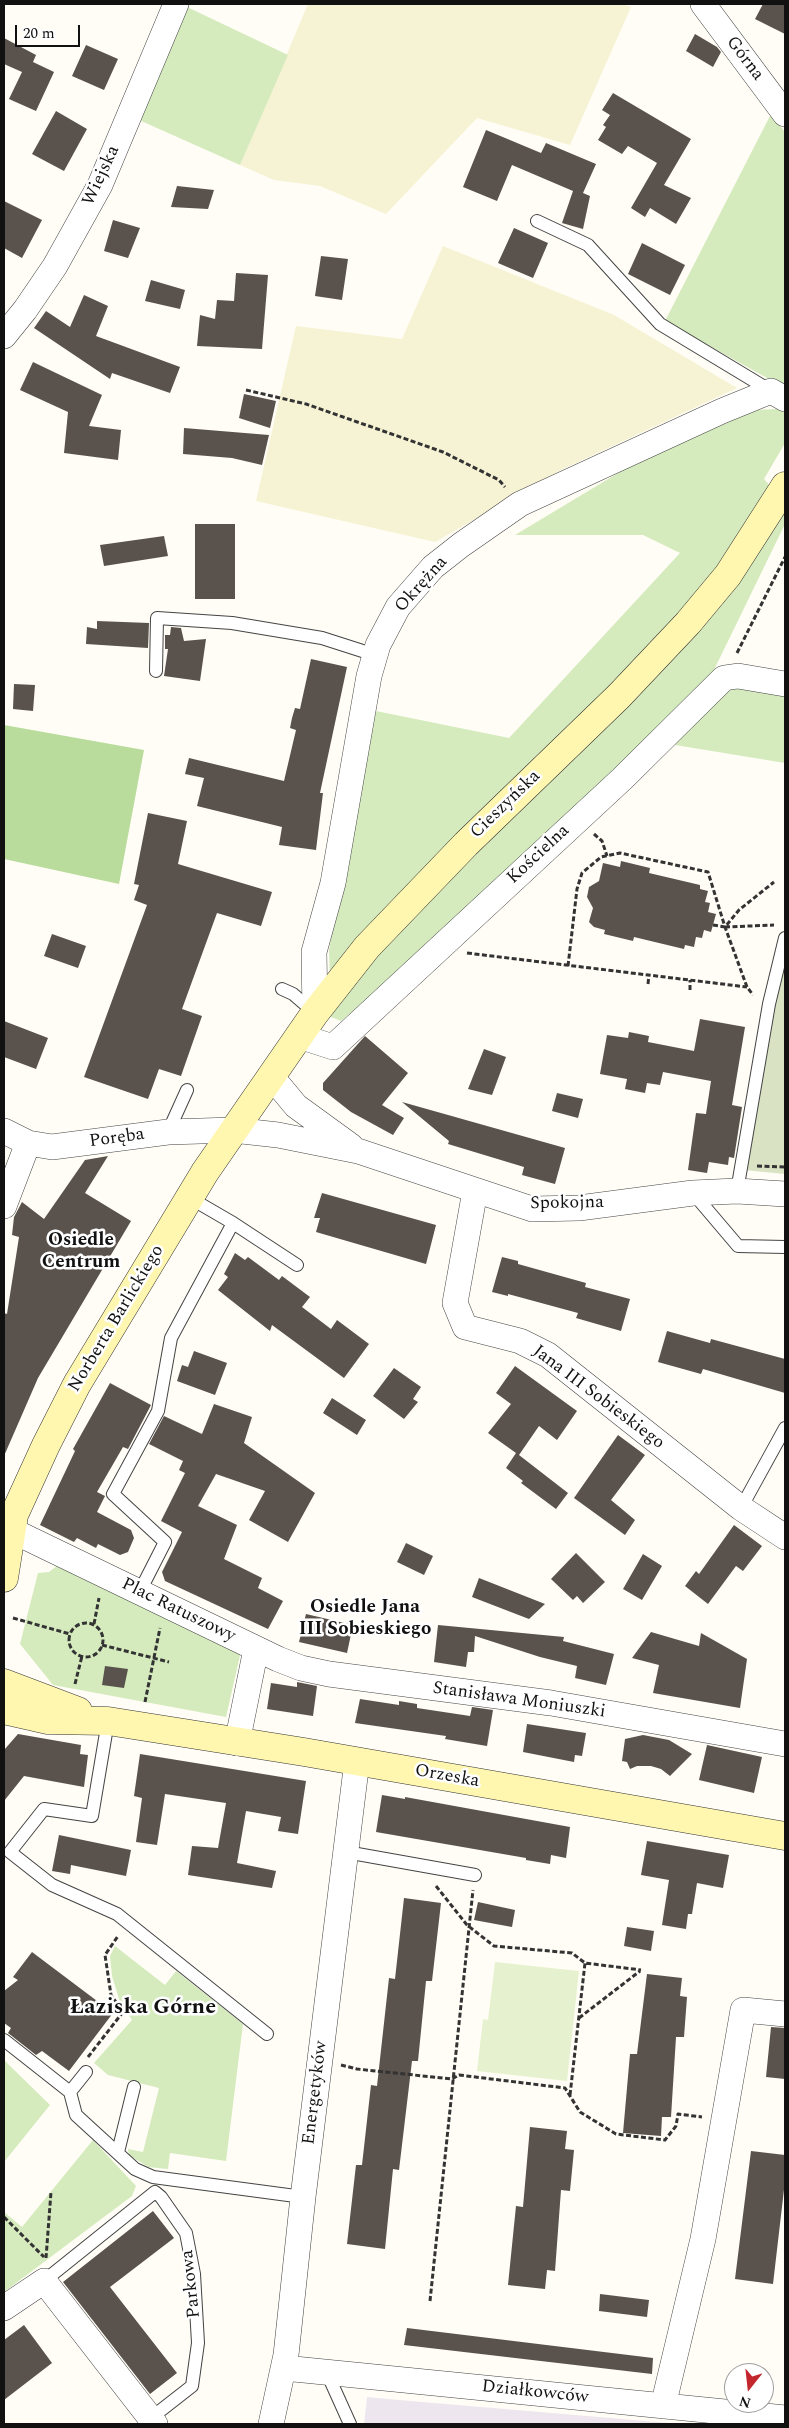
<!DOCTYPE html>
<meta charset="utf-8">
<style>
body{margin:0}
#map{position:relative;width:789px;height:2428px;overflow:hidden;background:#fffdf5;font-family:Spectral,serif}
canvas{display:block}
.frame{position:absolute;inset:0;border:5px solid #111;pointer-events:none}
.north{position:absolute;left:724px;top:2363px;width:50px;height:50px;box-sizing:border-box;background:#fff;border:1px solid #a0a0a0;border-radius:50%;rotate:196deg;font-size:14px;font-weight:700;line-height:20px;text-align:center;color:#111}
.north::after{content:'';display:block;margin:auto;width:18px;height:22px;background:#c4262e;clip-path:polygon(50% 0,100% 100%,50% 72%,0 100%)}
.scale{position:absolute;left:15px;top:25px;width:65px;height:22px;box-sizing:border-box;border:2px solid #111;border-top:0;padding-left:6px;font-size:15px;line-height:18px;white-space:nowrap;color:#111;-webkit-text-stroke:4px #fff;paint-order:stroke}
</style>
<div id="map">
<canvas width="789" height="2428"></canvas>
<div class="frame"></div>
<div class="north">N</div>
<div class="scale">20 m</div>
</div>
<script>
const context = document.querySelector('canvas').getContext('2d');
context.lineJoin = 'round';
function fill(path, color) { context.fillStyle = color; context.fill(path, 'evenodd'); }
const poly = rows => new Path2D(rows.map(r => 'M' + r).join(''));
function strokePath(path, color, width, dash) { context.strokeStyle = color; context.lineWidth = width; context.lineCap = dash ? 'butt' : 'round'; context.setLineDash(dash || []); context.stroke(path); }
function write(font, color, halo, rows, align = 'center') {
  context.font = font + ' Spectral,serif'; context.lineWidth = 5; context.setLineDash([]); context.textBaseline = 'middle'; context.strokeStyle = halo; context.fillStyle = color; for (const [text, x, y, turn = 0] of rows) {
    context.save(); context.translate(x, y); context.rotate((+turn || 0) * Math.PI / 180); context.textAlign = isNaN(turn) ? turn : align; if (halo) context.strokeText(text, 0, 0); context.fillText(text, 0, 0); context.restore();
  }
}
fill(poly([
 [367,2397,399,2400,681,2424,364,2424]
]), '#eee6ef');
fill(poly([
 [308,4,621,4,631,7,570,145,477,118,386,214,320,186,274,180,240,165],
 [443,246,614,315,737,388,561,470,435,542,256,501,296,326,402,339]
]), '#f6f3d4');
fill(poly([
 [185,6,288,55,240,165,139,120],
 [771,114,785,132,785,388,665,321],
 [778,409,785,413,785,443,764,479,785,504,785,524,712,674,785,687,785,763,669,744,341,1021,331,1017,329,950,376,711,509,738,680,553,643,535,515,535,673,440,754,410],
 [58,1565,241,1651,226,1717,53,1685,20,1644,38,1573,49,1572],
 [115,1946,165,1985,176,1971,243,2024,226,2161,170,2153,168,2169,148,2167,129,2155,128,2149,143,2152,159,2088,108,2075,94,2063,132,2020,119,1999,112,1976,110,1956],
 [4,2060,50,2105,4,2162],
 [93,2140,136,2186,132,2196,4,2292,4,2212,22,2227]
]), '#d5ebbd');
fill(poly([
 [4,725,144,750,119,884,4,859]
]), '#b9dc9c');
fill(poly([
 [785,958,785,1174,744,1170,773,1010]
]), '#d9e3c4');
fill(poly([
 [495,1962,579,1971,567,2081,477,2071,483,2019,488,2020]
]), '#e6f2cf');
fill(poly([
 [763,4,785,4,785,34,755,19],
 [695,34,717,47,721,52,713,67,686,51],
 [4,38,36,55,33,62,54,72,36,111,9,99,22,72,4,64],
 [86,45,118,59,104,90,72,76],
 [613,93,691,139,664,185,691,198,676,224,650,208,645,217,631,208,657,163,628,146,622,154,598,140,606,127,603,125,610,115,602,110],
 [56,111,87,129,64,171,32,154],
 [486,130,541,153,546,143,596,164,583,193,590,196,583,229,562,223,573,191,512,165,497,201,463,187],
 [177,186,214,190,208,209,171,207],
 [4,201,42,220,22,258,4,248],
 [113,220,140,228,128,258,104,251],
 [514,228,548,243,533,278,498,263],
 [642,243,685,265,670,295,628,274],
 [321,256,348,259,342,300,315,296],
 [236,273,268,275,262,349,197,346,200,315,215,319,217,300,234,301],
 [151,280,185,290,180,309,145,301],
 [84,295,108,306,96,336,180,367,170,393,112,373,110,379,34,328,46,311,70,327],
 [33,362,102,395,89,426,121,430,118,460,64,453,68,412,20,390],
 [244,394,276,401,270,428,239,418],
 [184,428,269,435,262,465,232,458,183,454],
 [195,524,235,524,235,599,195,599],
 [164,536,168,556,104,566,100,545],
 [97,621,149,623,148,648,86,644,87,627,97,629],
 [171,627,181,628,184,641,206,639,200,681,164,676,168,649,165,649,165,635,170,635],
 [311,659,347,667,320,793,323,793,316,850,279,845,282,827,197,806,204,778,185,774,189,758,284,781,296,730,290,728,292,718,295,708,300,709],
 [14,684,35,685,33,711,13,709],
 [148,813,187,821,178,864,272,892,261,926,217,913,182,1009,202,1016,181,1076,159,1069,148,1099,84,1077,147,905,134,900,139,885,134,884],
 [621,861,650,868,649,873,700,885,700,889,708,891,705,902,710,903,708,912,716,914,711,932,704,930,702,938,696,937,694,947,685,945,684,949,634,937,633,941,604,934,605,930,594,927,589,922,593,908,587,897,589,887,599,881,603,863,620,867],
 [52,934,86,946,78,968,44,956],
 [700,1019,745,1027,732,1105,742,1107,734,1158,729,1157,728,1165,709,1162,707,1173,688,1170,696,1113,706,1114,711,1081,663,1072,660,1085,647,1083,645,1093,625,1089,627,1079,600,1074,607,1035,628,1038,629,1032,649,1036,648,1042,694,1051],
 [4,1021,48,1038,36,1069,4,1057],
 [365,1036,408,1073,382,1105,404,1118,393,1135,351,1112,323,1090,323,1083],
 [484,1049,506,1057,492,1095,468,1089],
 [557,1093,583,1099,578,1118,552,1111],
 [402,1102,565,1148,555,1184,522,1175,524,1167,448,1144,449,1141],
 [108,1156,85,1193,131,1221,38,1378,4,1456,4,1313,7,1314,19,1237,12,1235,14,1217,22,1202,44,1219,85,1160],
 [322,1193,436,1225,426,1264,316,1232,320,1218,314,1218],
 [235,1253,245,1260,248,1257,279,1280,282,1276,310,1297,302,1307,331,1329,337,1320,369,1344,344,1378,272,1325,270,1331,218,1290,228,1277,224,1274],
 [502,1257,518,1261,518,1264,586,1283,585,1287,630,1299,621,1331,576,1318,578,1313,508,1294,508,1296,492,1292],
 [667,1331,710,1343,711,1339,785,1359,785,1393,703,1369,701,1374,658,1362],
 [194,1351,227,1363,215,1395,177,1381,182,1365,188,1367],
 [515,1366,577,1411,557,1440,539,1426,519,1455,568,1493,556,1509,521,1483,523,1481,506,1468,516,1453,488,1433,511,1404,496,1393],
 [394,1368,421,1387,413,1399,418,1402,404,1419,373,1396],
 [110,1383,151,1405,128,1449,123,1447,97,1492,105,1496,97,1512,131,1530,134,1538,128,1552,120,1555,98,1544,96,1548,77,1538,74,1542,40,1525,75,1451,73,1449],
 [332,1398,366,1420,357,1435,323,1413],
 [214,1404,252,1417,244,1443,315,1493,288,1542,249,1520,265,1491,216,1474,198,1506,237,1525,224,1559,262,1578,258,1588,283,1601,268,1629,165,1581,162,1572,182,1532,161,1521,185,1473,179,1470,183,1461,149,1444,164,1416,202,1434],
 [618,1435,645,1455,611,1500,635,1520,625,1535,574,1498],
 [734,1525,762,1546,743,1571,736,1566,708,1604,685,1586,696,1571,699,1574],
 [406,1543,433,1556,424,1575,397,1562],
 [576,1553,605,1582,583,1603,577,1596,573,1600,551,1579],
 [643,1554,662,1566,642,1600,623,1589],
 [479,1578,545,1604,529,1619,472,1597],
 [306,1614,353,1625,347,1653,299,1642],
 [438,1625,564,1637,563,1641,614,1654,606,1685,575,1678,577,1666,540,1657,475,1636,474,1652,468,1652,466,1667,434,1662],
 [651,1632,699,1646,701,1633,747,1659,740,1708,653,1693,659,1665,632,1658],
 [105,1666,128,1669,124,1688,102,1685],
 [297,1682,317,1686,313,1716,267,1709,271,1683,297,1687],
 [360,1699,399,1705,399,1701,417,1704,417,1708,470,1716,472,1707,493,1710,487,1746,445,1739,446,1736,355,1723],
 [527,1724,586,1733,582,1756,575,1755,574,1762,523,1752],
 [18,1734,81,1745,80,1754,88,1755,84,1787,24,1776,4,1801,4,1750],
 [643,1735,669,1740,692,1754,670,1776,661,1769,651,1766,637,1766,630,1769,627,1762,622,1761,625,1739],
 [707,1745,762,1757,754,1793,699,1780],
 [140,1754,306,1781,298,1834,278,1831,281,1817,246,1811,237,1863,276,1871,272,1888,188,1875,192,1846,218,1848,226,1803,165,1794,157,1845,136,1842,142,1798,134,1796],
 [382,1795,405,1799,405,1797,570,1827,566,1858,551,1855,550,1864,526,1860,526,1858,376,1832],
 [59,1835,131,1850,126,1876,71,1865,70,1874,52,1871],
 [647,1841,729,1855,723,1888,697,1883,692,1914,688,1914,686,1929,662,1925,669,1880,641,1875],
 [404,1898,441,1903,432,1981,426,1981,418,2061,412,2061,399,2170,393,2169,385,2249,347,2244,356,2165,362,2165,371,2085,377,2086,389,1978,395,1979],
 [478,1902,515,1910,512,1927,474,1920],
 [627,1927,654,1931,651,1951,624,1946],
 [32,1952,113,2013,69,2071,42,2051,36,2055,8,2033,11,2028,4,2023,4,1991,18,1980,13,1977],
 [647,1974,682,1978,680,1996,687,1997,684,2037,676,2037,671,2117,662,2117,661,2136,623,2133,630,2054,637,2054],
 [771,2027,785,2028,785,2079,766,2077],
 [530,2127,567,2131,565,2149,574,2150,570,2191,561,2190,555,2271,547,2270,545,2289,508,2285,516,2206,523,2207],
 [751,2151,785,2155,785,2181,773,2284,735,2279],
 [153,2211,174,2238,110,2287,177,2373,150,2394,63,2282],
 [600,2294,649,2300,647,2317,599,2311],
 [24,2325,52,2363,4,2400,4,2340],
 [407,2328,653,2358,652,2374,404,2345]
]), '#5a524d');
const lane = poly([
 [537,221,588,245,660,324,771,391],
 [156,671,157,618,232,623,322,638,375,655],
 [282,989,293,994,314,1012],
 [168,1132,187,1090],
 [737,1191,769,1004,785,938],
 [693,1193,738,1246,785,1247],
 [190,1198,233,1223,297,1265],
 [741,1508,785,1428],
 [139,1593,165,1542,113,1494,158,1411,171,1338,233,1223],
 [108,1721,92,1816,44,1809,10,1852,52,1885,117,1914,267,2034],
 [346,1852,475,1875],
 [4,2040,70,2092],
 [86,2072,70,2092,76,2115,135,2169,153,2177,303,2197],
 [118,2152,134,2087],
 [44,2281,155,2192,161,2197,186,2233,194,2274,198,2343,192,2386,151,2418],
 [327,2373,350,2424]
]);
const street = poly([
 [703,4,785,114],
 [4,336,25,310,55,266,100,185,176,4],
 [315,1013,314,952,333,883,369,676,378,645,398,607,433,567,461,545,520,504,722,411,771,391,785,399],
 [299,1036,333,1047,622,779,724,678,738,676,785,684],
 [271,1076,296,1106,351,1146],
 [4,1131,28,1143,52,1147,168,1132,233,1130,278,1135,358,1151,532,1209,579,1208,693,1193,737,1191,785,1194],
 [475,1191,455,1303,465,1327,520,1341,548,1355,741,1508,785,1537],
 [4,1206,28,1143],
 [13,1531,278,1659,301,1668,329,1674,551,1703,785,1744],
 [237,1743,256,1649],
 [4,2308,44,2281,155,2424],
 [284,2368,785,2418],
 [663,2406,703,2239,743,2010,785,2014],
 [271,2424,286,2355,303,2197,357,1761]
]);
const secondary = poly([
 [4,1528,14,1515,46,1445,77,1384,205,1172,315,1013,367,947,466,844,619,696,688,623,728,575,785,486],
 [4,1578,14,1515],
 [4,1683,78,1711],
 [4,1710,48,1720,108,1721,304,1752,785,1836]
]);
strokePath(lane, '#444', 14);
strokePath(street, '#444', 26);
strokePath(secondary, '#333', 29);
strokePath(poly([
 [246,390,306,404,443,452,499,480,505,487],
 [737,653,785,557],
 [594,834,602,841,607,856],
 [713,925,725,927,739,910,774,882],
 [725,927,774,925],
 [467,953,747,987],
 [568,966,577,889,582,873,601,857,620,853,708,872,725,927,747,987,753,995],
 [648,984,649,975],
 [690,990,690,980],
 [757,1166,785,1167],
 [13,1618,70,1634],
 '69 1640a17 17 0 1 1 34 0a17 17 0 1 1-34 0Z',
 [94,1624,99,1598],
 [102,1645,169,1662],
 [75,1684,82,1656],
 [145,1702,160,1628],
 [436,1886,467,1925,494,1946,572,1953,585,1963,641,1970],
 [579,2018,640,1971],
 [88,2057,123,2012,111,1995,105,1955,118,1936],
 [341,2065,357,2069,452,2079,459,2075,565,2088,580,2112,616,2134,665,2140,676,2126,678,2114,702,2117],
 [570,2095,585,1963],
 [4,2217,44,2257],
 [46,2258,51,2192],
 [430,2301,473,1890]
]), '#333', 3, [5, 2.5]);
strokePath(lane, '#fff', 12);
strokePath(street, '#fff', 25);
strokePath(secondary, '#fff6b0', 28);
write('18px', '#111', '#fff', [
 ["Górna",744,59,53],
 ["Wiejska",102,176,-65],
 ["Okrężna",422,585,-48],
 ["Cieszyńska",506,805,-44],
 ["Kościelna",539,855,-43],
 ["Poręba",117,1139,-8],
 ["Spokojna",567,1204,-1],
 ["Norberta Barlickiego",117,1319,-59],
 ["Jana III Sobieskiego",598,1398,37],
 ["Plac Ratuszowy",178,1611,26],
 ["Stanisława Moniuszki",519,1701,8],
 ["Orzeska",447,1777,10],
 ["Energetyków",316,2093,-83],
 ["Parkowa",192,2284,-96],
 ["Działkowców",535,2393,6]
]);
write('bold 19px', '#111', '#fff', [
 ["Osiedle",81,1241],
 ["Centrum",81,1263],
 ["Osiedle Jana",365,1608],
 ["III Sobieskiego",365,1630]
]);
write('bold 22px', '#111', '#fff', [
 ["Łaziska Górne",143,2009]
]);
</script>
